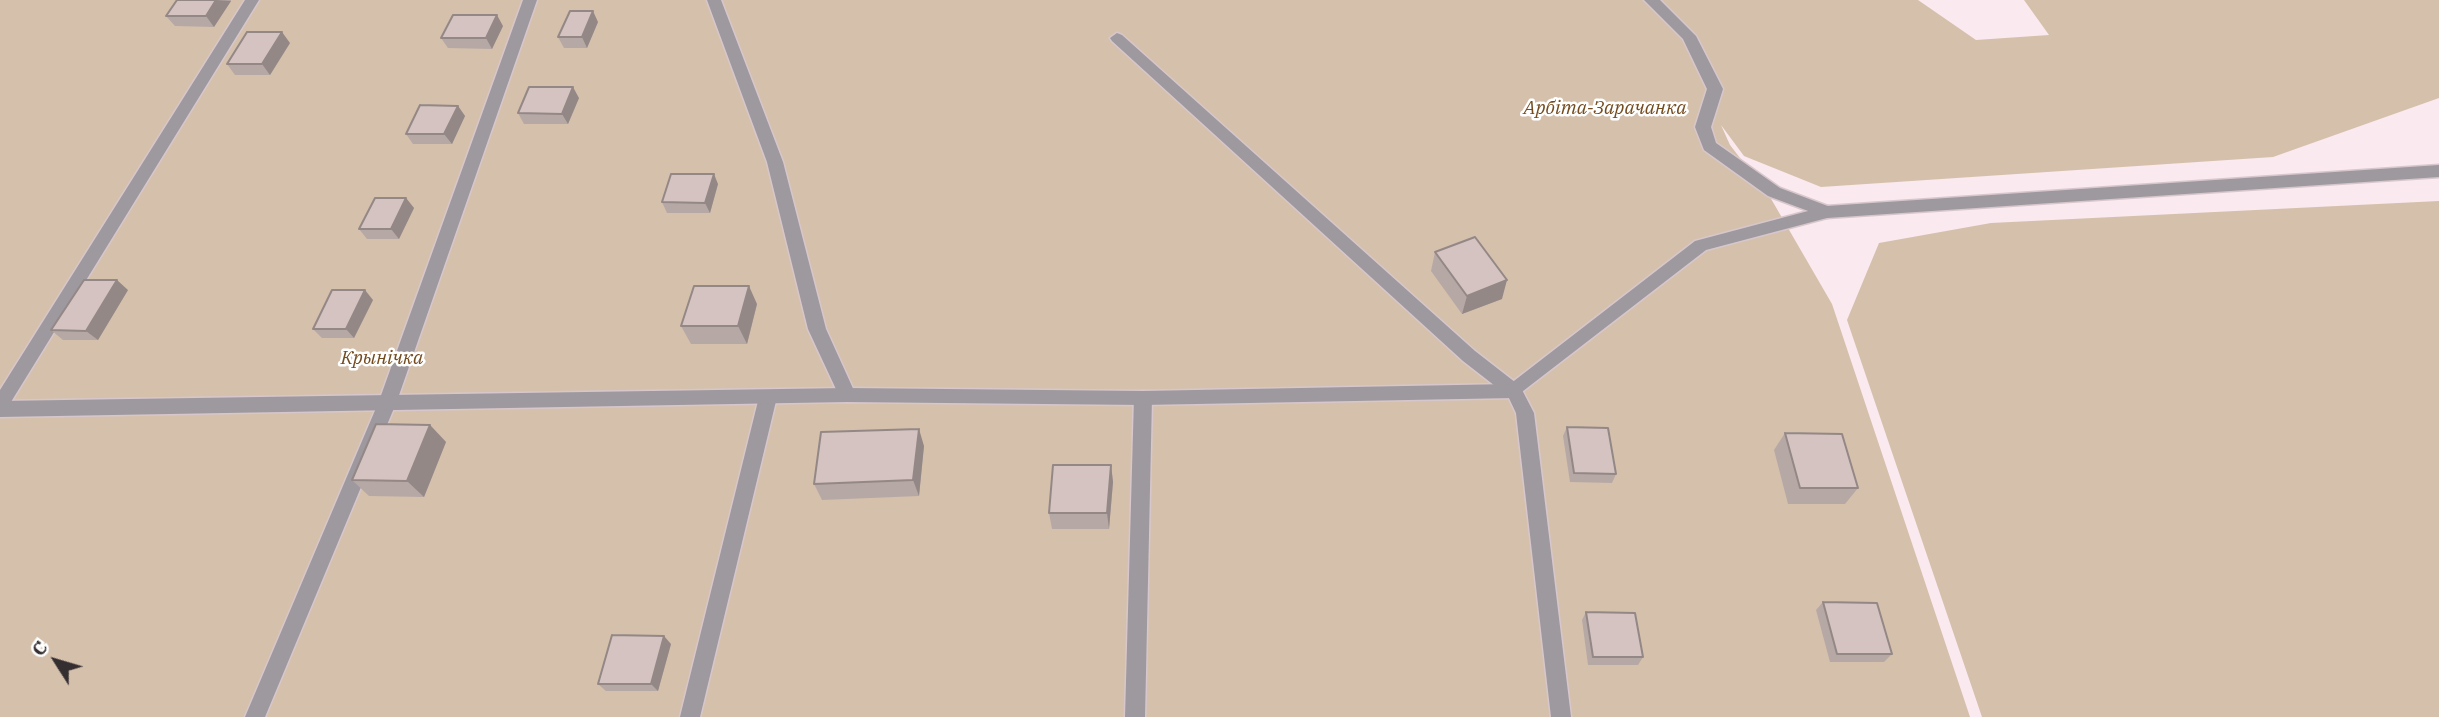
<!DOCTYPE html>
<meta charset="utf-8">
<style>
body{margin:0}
#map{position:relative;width:2439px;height:717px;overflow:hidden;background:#fae9ee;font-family:"IBM Plex Serif",serif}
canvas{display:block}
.north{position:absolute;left:21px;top:626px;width:70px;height:70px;-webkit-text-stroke:5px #fff;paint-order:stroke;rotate:307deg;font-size:19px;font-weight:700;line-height:28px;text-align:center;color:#352e30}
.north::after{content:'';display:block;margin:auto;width:24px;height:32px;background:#352e30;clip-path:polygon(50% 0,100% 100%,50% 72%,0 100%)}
</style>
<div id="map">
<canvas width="2439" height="717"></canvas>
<div class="north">С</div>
</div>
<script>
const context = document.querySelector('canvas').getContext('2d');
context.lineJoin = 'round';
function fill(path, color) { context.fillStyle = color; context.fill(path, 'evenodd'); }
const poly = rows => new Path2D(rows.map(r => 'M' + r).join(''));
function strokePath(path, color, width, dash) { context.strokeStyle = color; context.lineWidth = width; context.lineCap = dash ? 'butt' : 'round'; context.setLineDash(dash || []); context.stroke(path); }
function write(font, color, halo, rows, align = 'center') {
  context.font = font + ' "IBM Plex Serif",serif'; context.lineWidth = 5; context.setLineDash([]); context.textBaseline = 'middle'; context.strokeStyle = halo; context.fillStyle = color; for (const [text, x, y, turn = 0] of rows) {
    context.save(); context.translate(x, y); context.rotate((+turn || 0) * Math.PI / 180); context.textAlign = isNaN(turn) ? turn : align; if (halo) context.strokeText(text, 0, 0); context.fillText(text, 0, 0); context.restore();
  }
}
fill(poly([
 [0,0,1918,0,1976,40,2049,35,2024,0,2439,0,2439,98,2273,157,1821,187,1744,156,1721,125,1730,145,1770,197,1832,304,1970,717,0,717],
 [2439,201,2439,717,1982,717,1847,320,1879,243,1991,223]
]), '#d5c0ac');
const service = poly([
 [245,0,259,0,6,410,0,413,0,390,245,0],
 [523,0,537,0,397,401,265,717,245,717,379,401,523,0],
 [707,0,721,0,783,162,826,329,856,395,853,400,841,400,808,329,767,162,707,0],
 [1644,0,1660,0,1696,36,1723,89,1711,127,1716,143,1780,188,1833,208,1835,212,1833,216,1827,218,1768,196,1704,150,1695,127,1707,89,1683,39,1644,0],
 [1117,33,1122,35,1475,351,1520,386,1534,413,1571,717,1551,717,1516,413,1508,396,1463,361,1112,41,1110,38,1117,33],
 [768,390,774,392,777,397,700,717,680,717,759,397,762,392,768,390],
 [1143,391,1149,393,1152,398,1145,717,1125,717,1134,398,1137,393,1143,391]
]);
const minor = poly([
 [2439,165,2439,177,1827,218,1706,250,1514,398,1143,405,847,402,0,417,0,401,847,388,1143,391,1510,384,1695,241,1827,206,2439,165]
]);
strokePath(service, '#d7c7cc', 3);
strokePath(minor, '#d7c7cc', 3);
fill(service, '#9e999e');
fill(minor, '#9e999e');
fill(poly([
 [177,0,231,0,231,1,214,27,175,26,166,16],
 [598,22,587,48,564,48,558,37],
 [503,26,492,49,448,48,441,38],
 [290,43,270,75,235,75,227,64],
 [579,98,568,124,524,124,518,113],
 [458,106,465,116,452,144,413,144,406,134],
 [718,184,710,213,667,213,662,202],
 [406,198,414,208,399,239,367,239,359,229],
 [1435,252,1502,299,1462,314,1431,271],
 [128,290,98,340,63,340,51,330],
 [373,300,354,338,322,338,313,329],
 [757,304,747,344,691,344,681,326],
 [430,425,446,442,424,497,369,496,352,480],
 [1567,427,1616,474,1612,483,1570,482,1563,436],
 [1785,433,1858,488,1845,504,1788,504,1774,450],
 [924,446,919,496,822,500,814,484],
 [1111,465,1113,482,1109,529,1052,529,1049,513],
 [1823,602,1892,654,1884,662,1830,662,1816,610],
 [1586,612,1643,657,1638,665,1588,665,1582,620],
 [671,644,658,691,606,691,598,684]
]), '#b6a8a5');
fill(poly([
 [216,0,231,1,214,27,206,16],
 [593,11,598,22,587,48,582,37],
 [497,15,503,26,492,49,486,38],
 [282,32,290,43,270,75,262,64],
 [573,87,579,98,568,124,562,114],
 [458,106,465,116,452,144,444,134],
 [714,174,718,184,710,213,705,203],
 [406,198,414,208,399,239,391,229],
 [117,280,128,290,98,340,86,331],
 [1507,280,1502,299,1462,314,1467,296],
 [749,286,757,304,747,344,738,326],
 [365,290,373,300,354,338,346,329],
 [430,425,446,442,424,497,407,481],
 [919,429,924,446,919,496,913,480],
 [1111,465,1113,482,1109,529,1107,513],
 [664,636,671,644,658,691,651,684]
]), '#948886');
const building = poly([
 [177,0,216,0,206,16,166,16,177,0],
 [570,11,593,11,582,37,558,37,570,11],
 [453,15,497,15,486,38,441,38,453,15],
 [247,32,282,32,262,64,227,64,247,32],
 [529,87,573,87,562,114,518,113,529,87],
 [420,105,458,106,444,134,406,134,420,105],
 [671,174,714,174,705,203,662,202,671,174],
 [375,198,406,198,391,229,359,229,375,198],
 [1475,237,1507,280,1467,296,1435,252,1475,237],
 [84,280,117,280,86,331,51,330,84,280],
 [694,286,749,286,738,326,681,326,694,286],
 [332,290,365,290,346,329,313,329,332,290],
 [376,424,430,425,407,481,352,480,376,424],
 [1567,427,1608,428,1616,474,1574,473,1567,427],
 [919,429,913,480,814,484,821,432,919,429],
 [1785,433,1842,434,1858,488,1800,488,1785,433],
 [1053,465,1111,465,1107,513,1049,513,1053,465],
 [1823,602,1877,603,1892,654,1837,654,1823,602],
 [1586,612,1635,613,1643,657,1593,657,1586,612],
 [612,635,664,636,651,684,598,684,612,635]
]);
fill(building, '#d4c3c0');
strokePath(building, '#948886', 2);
write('italic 19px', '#734b1f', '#fff', [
 ["Арбіта-Зарачанка",1605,109],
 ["Крынічка",382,359]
]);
</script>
